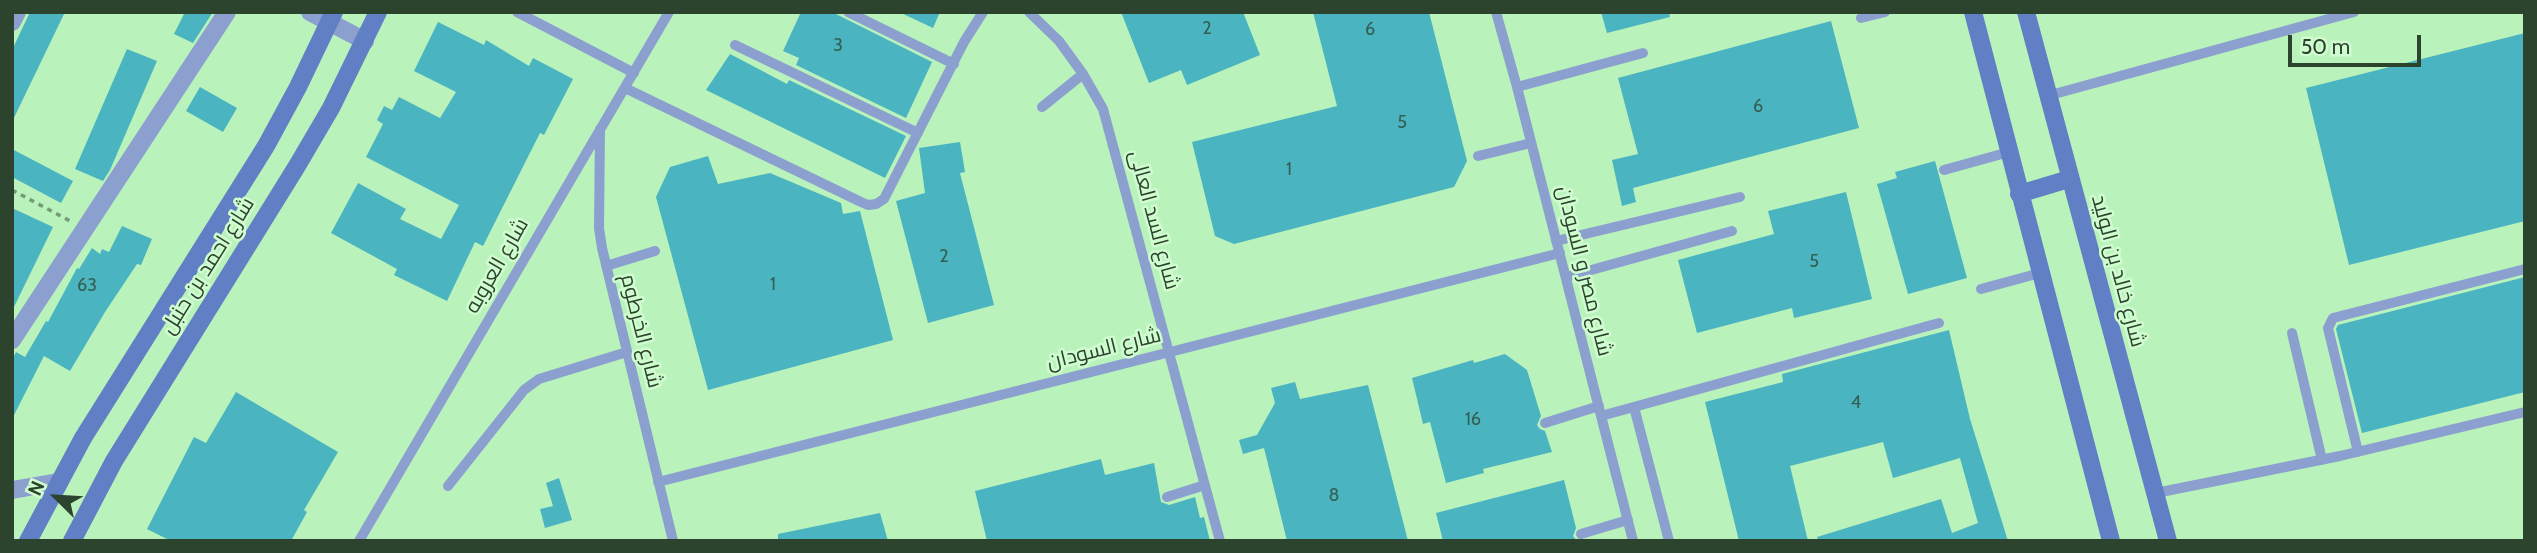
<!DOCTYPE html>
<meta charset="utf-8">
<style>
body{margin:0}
#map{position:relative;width:2537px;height:553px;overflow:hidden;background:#baf2bc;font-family:Cabin,sans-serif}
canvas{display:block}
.frame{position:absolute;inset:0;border:14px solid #2c432d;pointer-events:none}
.north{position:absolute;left:21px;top:462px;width:70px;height:70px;-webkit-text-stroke:5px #d0fdd0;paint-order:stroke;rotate:294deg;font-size:19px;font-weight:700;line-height:28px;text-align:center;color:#2c432d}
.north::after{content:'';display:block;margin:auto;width:24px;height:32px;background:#2c432d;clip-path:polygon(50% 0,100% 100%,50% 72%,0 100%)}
.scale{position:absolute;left:2288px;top:35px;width:133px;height:32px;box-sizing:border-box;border:4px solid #2c432d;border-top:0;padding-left:9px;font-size:21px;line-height:24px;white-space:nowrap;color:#2c432d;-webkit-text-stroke:5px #d0fdd0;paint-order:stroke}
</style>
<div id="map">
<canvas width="2537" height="553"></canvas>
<div class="frame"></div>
<div class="north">N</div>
<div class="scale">50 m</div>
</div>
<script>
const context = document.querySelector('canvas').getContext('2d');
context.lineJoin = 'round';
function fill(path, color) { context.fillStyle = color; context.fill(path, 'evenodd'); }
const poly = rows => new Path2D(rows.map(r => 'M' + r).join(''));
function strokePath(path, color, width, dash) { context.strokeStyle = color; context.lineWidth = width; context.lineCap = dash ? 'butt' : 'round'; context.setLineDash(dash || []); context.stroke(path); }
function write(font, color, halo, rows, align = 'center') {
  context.font = font + ' Cabin,Cairo,sans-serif'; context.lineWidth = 5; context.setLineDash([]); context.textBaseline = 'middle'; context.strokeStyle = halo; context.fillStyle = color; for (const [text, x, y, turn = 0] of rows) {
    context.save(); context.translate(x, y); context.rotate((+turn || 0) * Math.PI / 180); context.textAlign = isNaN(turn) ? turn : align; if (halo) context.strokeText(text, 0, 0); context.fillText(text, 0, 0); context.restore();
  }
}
fill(poly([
 [30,12,65,12,12,122,12,50],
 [185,12,213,12,193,43,174,34],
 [801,12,832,12,932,62,906,118,796,65,799,58,783,51],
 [899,12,940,12,933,28],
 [1121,12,1243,12,1260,55,1187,85,1181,70,1149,83],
 [1313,12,1429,12,1467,161,1454,187,1234,244,1215,236,1192,142,1337,106],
 [1601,12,1669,12,1670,17,1607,33],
 [1831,21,1859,128,1633,188,1636,202,1622,206,1612,160,1638,154,1618,78],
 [438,22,484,45,486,40,529,66,533,58,573,79,544,135,540,133,483,246,475,242,447,301,394,275,397,269,331,233,358,183,406,209,400,219,441,239,459,205,366,157,383,124,377,120,384,106,392,110,399,97,440,118,456,92,414,71],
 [2525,33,2525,221,2349,265,2306,88],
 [127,49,157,61,110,170,103,181,75,169],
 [730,54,787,84,789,80,906,136,885,178,706,90],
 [200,87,237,108,223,132,186,111],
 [960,142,965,172,960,173,994,305,928,323,896,201,925,193,919,148],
 [12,149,73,181,61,203,12,177],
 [708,156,718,184,770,173,841,203,843,214,860,211,893,340,708,390,656,197,670,167],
 [1935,161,1967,278,1908,294,1877,184,1897,178,1895,172],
 [1846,192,1872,299,1794,318,1792,308,1697,333,1678,260,1774,234,1768,211],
 [12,208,53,227,12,311],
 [122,226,152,239,141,265,137,264,105,312,70,371,44,356,12,419,12,360,16,352,25,357,46,321,48,322,77,268,79,269,92,248,100,254,102,249,109,252],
 [2525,277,2525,392,2362,433,2336,329,2338,325],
 [1949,330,1970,419,2008,541,1818,541,1817,537,1941,499,1952,533,1978,523,1960,458,1893,478,1883,442,1790,466,1808,541,1739,541,1705,402,1783,382,1782,374],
 [1505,354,1527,370,1541,416,1537,425,1540,429,1545,431,1552,452,1483,469,1484,473,1446,483,1430,422,1423,424,1412,378,1473,360,1474,363],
 [1295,382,1300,399,1368,385,1408,541,1287,541,1264,448,1243,454,1239,440,1257,435,1275,403,1271,388],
 [236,392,338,452,304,510,307,512,291,541,171,541,147,529,194,437,206,443],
 [1101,459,1105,475,1154,463,1161,502,1169,505,1195,497,1200,518,1204,517,1210,541,987,541,975,491],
 [559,478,572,520,545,528,540,509,553,506,546,483],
 [1564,480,1576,528,1573,536,1577,541,1443,541,1436,513],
 [880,513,888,541,778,541,778,534]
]), '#4ab4c0');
strokePath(poly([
 [12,190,72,222]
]), '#759c76', 3.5, [5, 5]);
strokePath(poly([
 [517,12,634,73],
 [848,12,954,64],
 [1029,12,1059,41,1083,74,1103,109,1220,541],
 [1496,12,1517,87,1633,541],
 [1861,18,1885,12],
 [735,45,918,133],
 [1517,87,1643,53],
 [625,88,861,202,868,205,876,204,884,199,964,42,983,12],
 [2047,96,2354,12],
 [1042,107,1083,74],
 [600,129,599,228,602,248,673,541],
 [1478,156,1531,143],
 [1944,170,2009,152],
 [1556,241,1740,197],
 [606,266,655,251],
 [1566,277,1732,231],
 [1981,289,2040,273],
 [2292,333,2322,460],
 [1634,407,1669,541],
 [1601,416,1939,323],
 [1545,423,1599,406],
 [2358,452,2328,328,2333,318,2525,269],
 [658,482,1560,253],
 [448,486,524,390,539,379,627,352],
 [2156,493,2340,456,2525,412],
 [1167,497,1205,485],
 [1581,534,1628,520],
 [359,541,669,12]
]), '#8ba0cf', 10);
strokePath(poly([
 [310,12,365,41],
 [12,22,17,12],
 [12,340,227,12],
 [12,490,58,482]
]), '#8ba0cf', 18);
strokePath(poly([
 [1973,12,2111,541],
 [2026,12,2168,541],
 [2019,194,2069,179],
 [28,541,83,438,266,146,298,87,334,12],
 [72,541,114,461,297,166,331,108,378,12]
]), '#617fc4', 18);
write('18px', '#345f52', null, [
 ["2",1207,29],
 ["6",1370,30],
 ["3",838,46],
 ["6",1758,107],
 ["5",1402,123],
 ["1",1289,170],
 ["2",944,257],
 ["5",1814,262],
 ["1",773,285],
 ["63",87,286],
 ["4",1856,403],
 ["16",1473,420],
 ["8",1334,496]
]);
write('21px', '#2c432d', '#d0fdd0', [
 ["شارع السد العالى",1154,220,75],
 ["شارع احمد بن حنبل",208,266,-58],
 ["شارع العروبه",497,266,-60],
 ["شارع مصر و السودان",1584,271,76],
 ["شارع خالد بن الوليد",2118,271,75],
 ["شارع الخرطوم",641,331,76],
 ["شارع السودان",1104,349,-14]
]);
</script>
